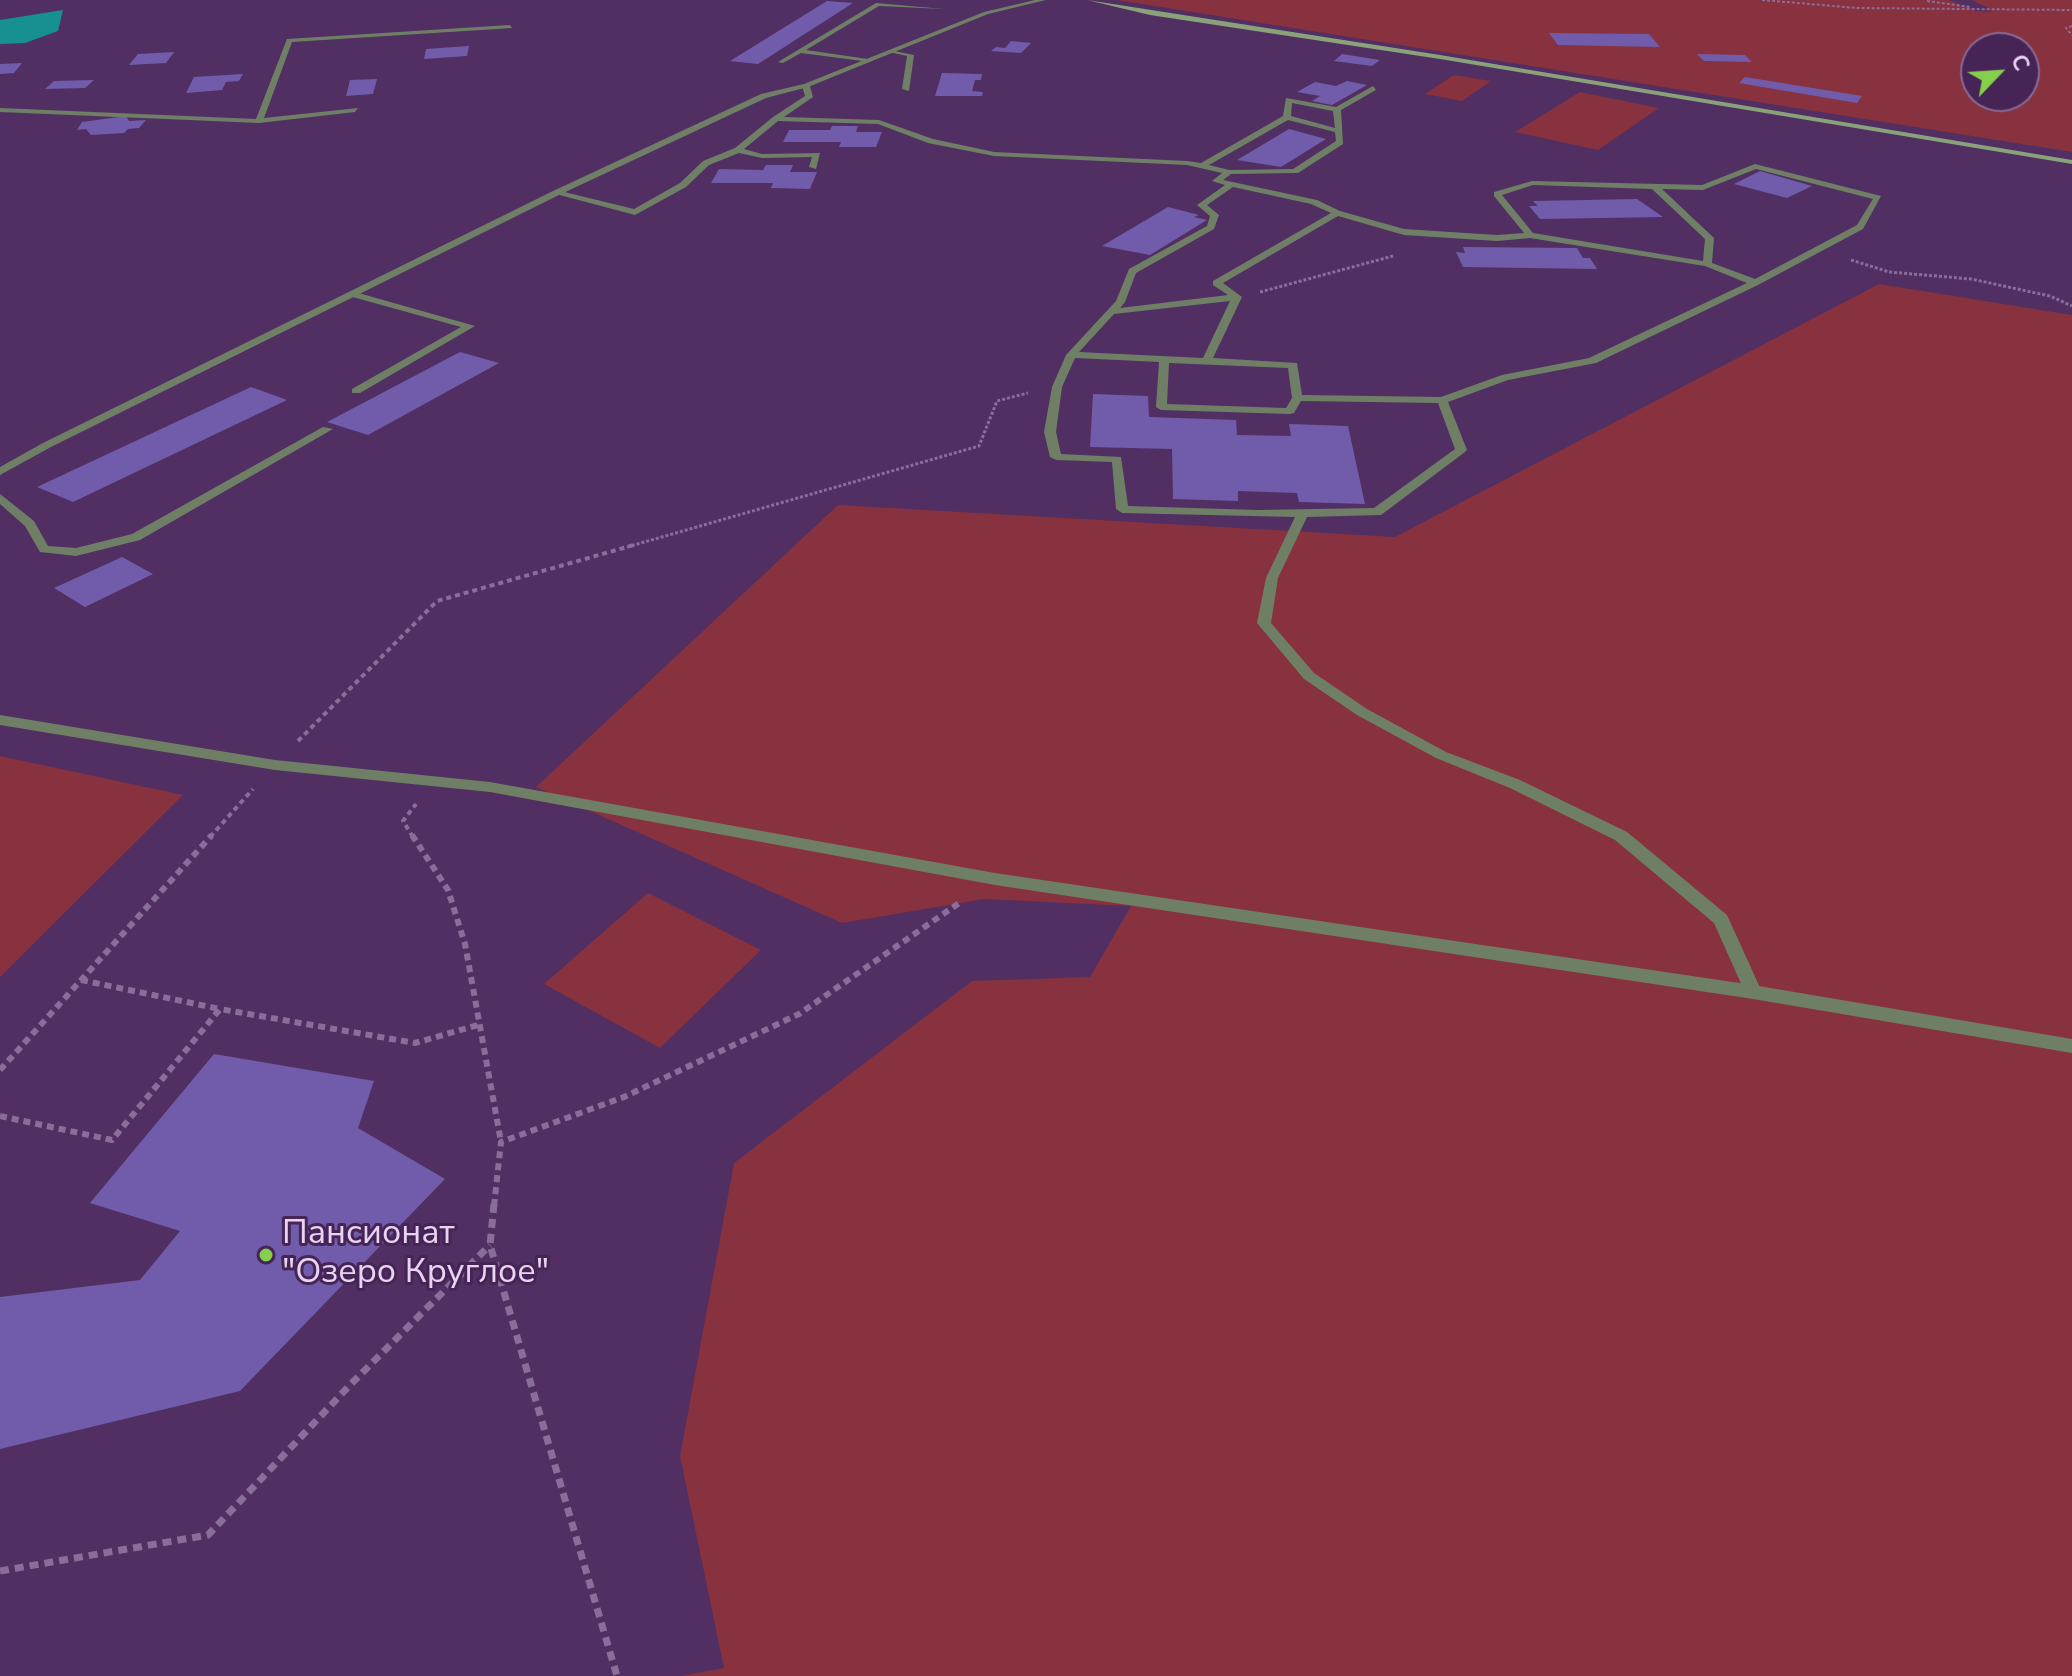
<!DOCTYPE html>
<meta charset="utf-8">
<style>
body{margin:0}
#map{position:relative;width:2072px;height:1676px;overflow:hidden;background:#512f62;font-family:"Nunito Sans",sans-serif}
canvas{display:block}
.north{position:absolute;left:1960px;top:32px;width:80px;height:80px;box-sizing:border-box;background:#462456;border:2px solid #866a94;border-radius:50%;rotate:65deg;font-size:22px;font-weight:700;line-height:32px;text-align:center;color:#e7d3f2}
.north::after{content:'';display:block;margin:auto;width:28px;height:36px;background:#85cf4c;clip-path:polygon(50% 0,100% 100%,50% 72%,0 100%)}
</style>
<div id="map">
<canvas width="2072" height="1676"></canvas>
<div class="north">С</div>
</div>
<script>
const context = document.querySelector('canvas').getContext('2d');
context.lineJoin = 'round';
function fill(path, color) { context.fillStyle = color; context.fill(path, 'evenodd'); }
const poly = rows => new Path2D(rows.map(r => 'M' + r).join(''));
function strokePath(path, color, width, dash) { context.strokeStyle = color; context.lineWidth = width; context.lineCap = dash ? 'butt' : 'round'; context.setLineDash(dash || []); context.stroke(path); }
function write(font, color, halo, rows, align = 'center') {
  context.font = font + ' "Nunito Sans",sans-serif'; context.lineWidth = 6; context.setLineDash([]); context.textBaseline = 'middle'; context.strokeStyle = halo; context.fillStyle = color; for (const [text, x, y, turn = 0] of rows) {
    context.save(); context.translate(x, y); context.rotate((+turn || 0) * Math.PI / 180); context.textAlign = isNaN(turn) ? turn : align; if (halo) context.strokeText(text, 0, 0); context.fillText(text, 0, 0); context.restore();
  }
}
fill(poly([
 [1117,0,1949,0,1976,11,1991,12,1990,9,1972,0,2072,0,2072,152],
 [1976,48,2024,48,2024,96,1976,96],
 [1454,75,1491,81,1462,101,1425,94],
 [1580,92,1659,108,1598,150,1515,132],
 [1879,284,2072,315,2072,1676,681,1676,724,1668,680,1456,734,1163,972,981,1090,977,1131,906,984,899,842,923,536,787,838,505,1395,537],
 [0,756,183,795,0,977],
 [648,893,761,950,660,1048,544,984]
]), '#88313f');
fill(poly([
 [63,10,58,31,25,43,0,44,0,20]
]), '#179190');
fill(poly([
 [827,1,853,3,758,64,730,61],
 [1549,33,1649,34,1660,47,1558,45],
 [1011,41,1031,43,1021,53,991,51,996,47,1005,48],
 [469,46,467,56,424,59,426,49],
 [174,52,166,63,129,65,138,54],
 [1342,54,1380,60,1372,66,1334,61],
 [1697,54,1745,55,1752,62,1704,61],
 [22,63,14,73,0,74,0,64],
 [942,73,982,74,981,80,975,80,972,91,983,92,982,96,935,96],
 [243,74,239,81,226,82,222,90,186,93,194,77],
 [1745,77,1862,96,1857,103,1739,83],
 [377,79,373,94,346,96,350,80],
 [94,80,85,88,45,89,54,81],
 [1347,81,1367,85,1332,105,1312,101,1320,96,1297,92,1315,82,1336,86],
 [126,116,129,121,146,120,139,128,128,129,124,133,91,135,86,129,77,130,82,122],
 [832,126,858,126,856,132,882,132,876,147,839,147,841,142,783,142,789,130,830,130],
 [1289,129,1326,139,1281,167,1237,160],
 [766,165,793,165,790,172,817,172,810,189,771,188,773,183,711,183,719,169,763,170],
 [1760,171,1812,186,1787,198,1734,184],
 [1637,199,1663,217,1540,219,1529,206,1538,206,1533,201],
 [1168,207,1199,215,1194,217,1207,220,1150,255,1102,246],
 [1463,247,1577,248,1583,258,1590,258,1597,269,1463,267,1456,252,1465,253],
 [460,352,499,363,368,435,327,422],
 [251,387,287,400,73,502,37,487],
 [1093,394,1148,396,1149,417,1236,420,1237,435,1291,436,1289,424,1348,426,1365,504,1299,502,1297,493,1238,491,1238,501,1173,499,1172,449,1090,447],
 [122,557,153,574,85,607,54,588],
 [214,1054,374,1081,358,1128,445,1179,240,1391,0,1449,0,1297,140,1280,180,1231,90,1203]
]), '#715cab');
strokePath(poly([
 [1762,0,1857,8,2072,10],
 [1927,1,1970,7],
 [2072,26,2066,28,2072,35]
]), '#8a6e99', 2, [3, 2]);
strokePath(poly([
 [1851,260,1889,272,1971,279,2050,296,2072,306],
 [1260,292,1393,256],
 [627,547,979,446,997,401,1028,393]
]), '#8a6e99', 3, [3, 2]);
strokePath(poly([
 [298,741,437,601,634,545],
 [210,837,253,789],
 [413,837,403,821,416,804]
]), '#8a6e99', 4, [5, 4]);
strokePath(poly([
 [412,835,448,890,465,944,501,1142],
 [81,980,220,1009],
 [0,1070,212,835],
 [0,1116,112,1140,220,1009,415,1043,478,1025],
 [494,1206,501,1142,624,1097,799,1014,962,901]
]), '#8a6e99', 6, [7, 5]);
strokePath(poly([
 [494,1204,490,1245,617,1676],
 [0,1571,208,1535,350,1385,490,1245]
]), '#8a6e99', 7, [9, 6]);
fill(poly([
 [876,3,944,9,879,6,806,50,868,59,870,62,801,53,783,63,778,62,876,3],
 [510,25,512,28,292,42,264,118,358,108,355,112,259,123,0,112,0,108,256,119,287,39,510,25],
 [889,50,914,55,909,91,902,89,907,56,889,52,889,50],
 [806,84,810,86,813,97,784,117,879,120,933,139,994,152,1187,161,1201,163,1283,116,1286,98,1336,107,1373,86,1376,90,1341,110,1343,144,1298,173,1231,174,1223,180,1317,200,1340,211,1404,229,1497,235,1524,233,1494,196,1494,192,1532,181,1702,185,1755,164,1881,196,1863,229,1758,285,1596,363,1508,380,1448,402,1467,450,1465,452,1381,515,1307,517,1278,578,1271,623,1314,673,1367,709,1446,752,1520,780,1627,832,1727,915,1762,992,1759,997,1747,997,1714,923,1615,840,1510,788,1436,758,1357,715,1304,679,1257,623,1266,578,1295,517,1122,513,1116,509,1112,462,1056,460,1050,457,1044,432,1052,387,1066,355,1116,301,1129,269,1207,226,1210,216,1197,205,1225,185,1212,181,1222,173,1187,165,994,156,928,143,878,124,778,121,744,149,762,154,820,153,816,169,809,167,812,157,762,158,739,153,709,165,686,187,635,215,552,193,556,190,634,209,680,183,703,161,735,148,773,117,805,96,802,86,806,84],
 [1292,103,1333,111,1335,128,1291,116,1292,103],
 [1288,120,1335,132,1336,141,1293,169,1229,170,1209,165,1288,120],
 [1756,169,1873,199,1857,225,1755,279,1712,263,1714,238,1662,189,1703,190,1756,169],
 [1533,185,1652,189,1705,239,1703,261,1533,233,1502,195,1533,185],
 [1233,187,1311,204,1331,213,1213,281,1213,285,1228,295,1120,308,1125,302,1136,273,1214,229,1219,215,1207,205,1233,187],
 [1338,216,1404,235,1497,241,1530,238,1705,266,1747,283,1589,358,1502,375,1441,397,1302,395,1297,363,1213,358,1242,297,1223,283,1338,216],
 [1230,301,1203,358,1079,352,1114,314,1230,301],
 [1075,358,1159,362,1156,407,1161,410,1290,414,1294,413,1301,401,1438,403,1455,449,1374,508,1258,510,1128,506,1121,457,1061,454,1056,432,1062,387,1075,358],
 [1169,363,1288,368,1292,398,1286,408,1167,404,1169,363],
 [349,292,355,292,475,326,360,393,352,393,352,389,461,327,349,296,349,292],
 [323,427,333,429,140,540,76,556,40,552,25,526,0,504,0,494,34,521,48,546,76,548,132,534,323,427]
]), '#6f7f66');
fill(poly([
 [1035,0,1046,0,988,14,808,87,766,98,559,195,51,447,0,475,0,467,43,443,553,191,761,94,804,84,984,12,1035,0],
 [0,715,275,760,490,782,995,873,1753,985,2072,1039,2072,1053,1753,999,995,885,490,792,275,770,0,725,0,715]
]), '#6f7f66');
fill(poly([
 [1087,0,1440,55,2072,160,2072,164,1440,59,1150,15,1087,0]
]), '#89a27a');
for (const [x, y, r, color] of [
 [266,1255,8,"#85cf4c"]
]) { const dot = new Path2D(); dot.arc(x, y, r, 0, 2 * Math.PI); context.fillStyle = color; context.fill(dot); strokePath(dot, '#462456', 3); }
write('34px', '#e7d3f2', '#462456', [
 ["Пансионат",282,1235],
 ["\"Озеро Круглое\"",282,1274]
], 'left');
</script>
